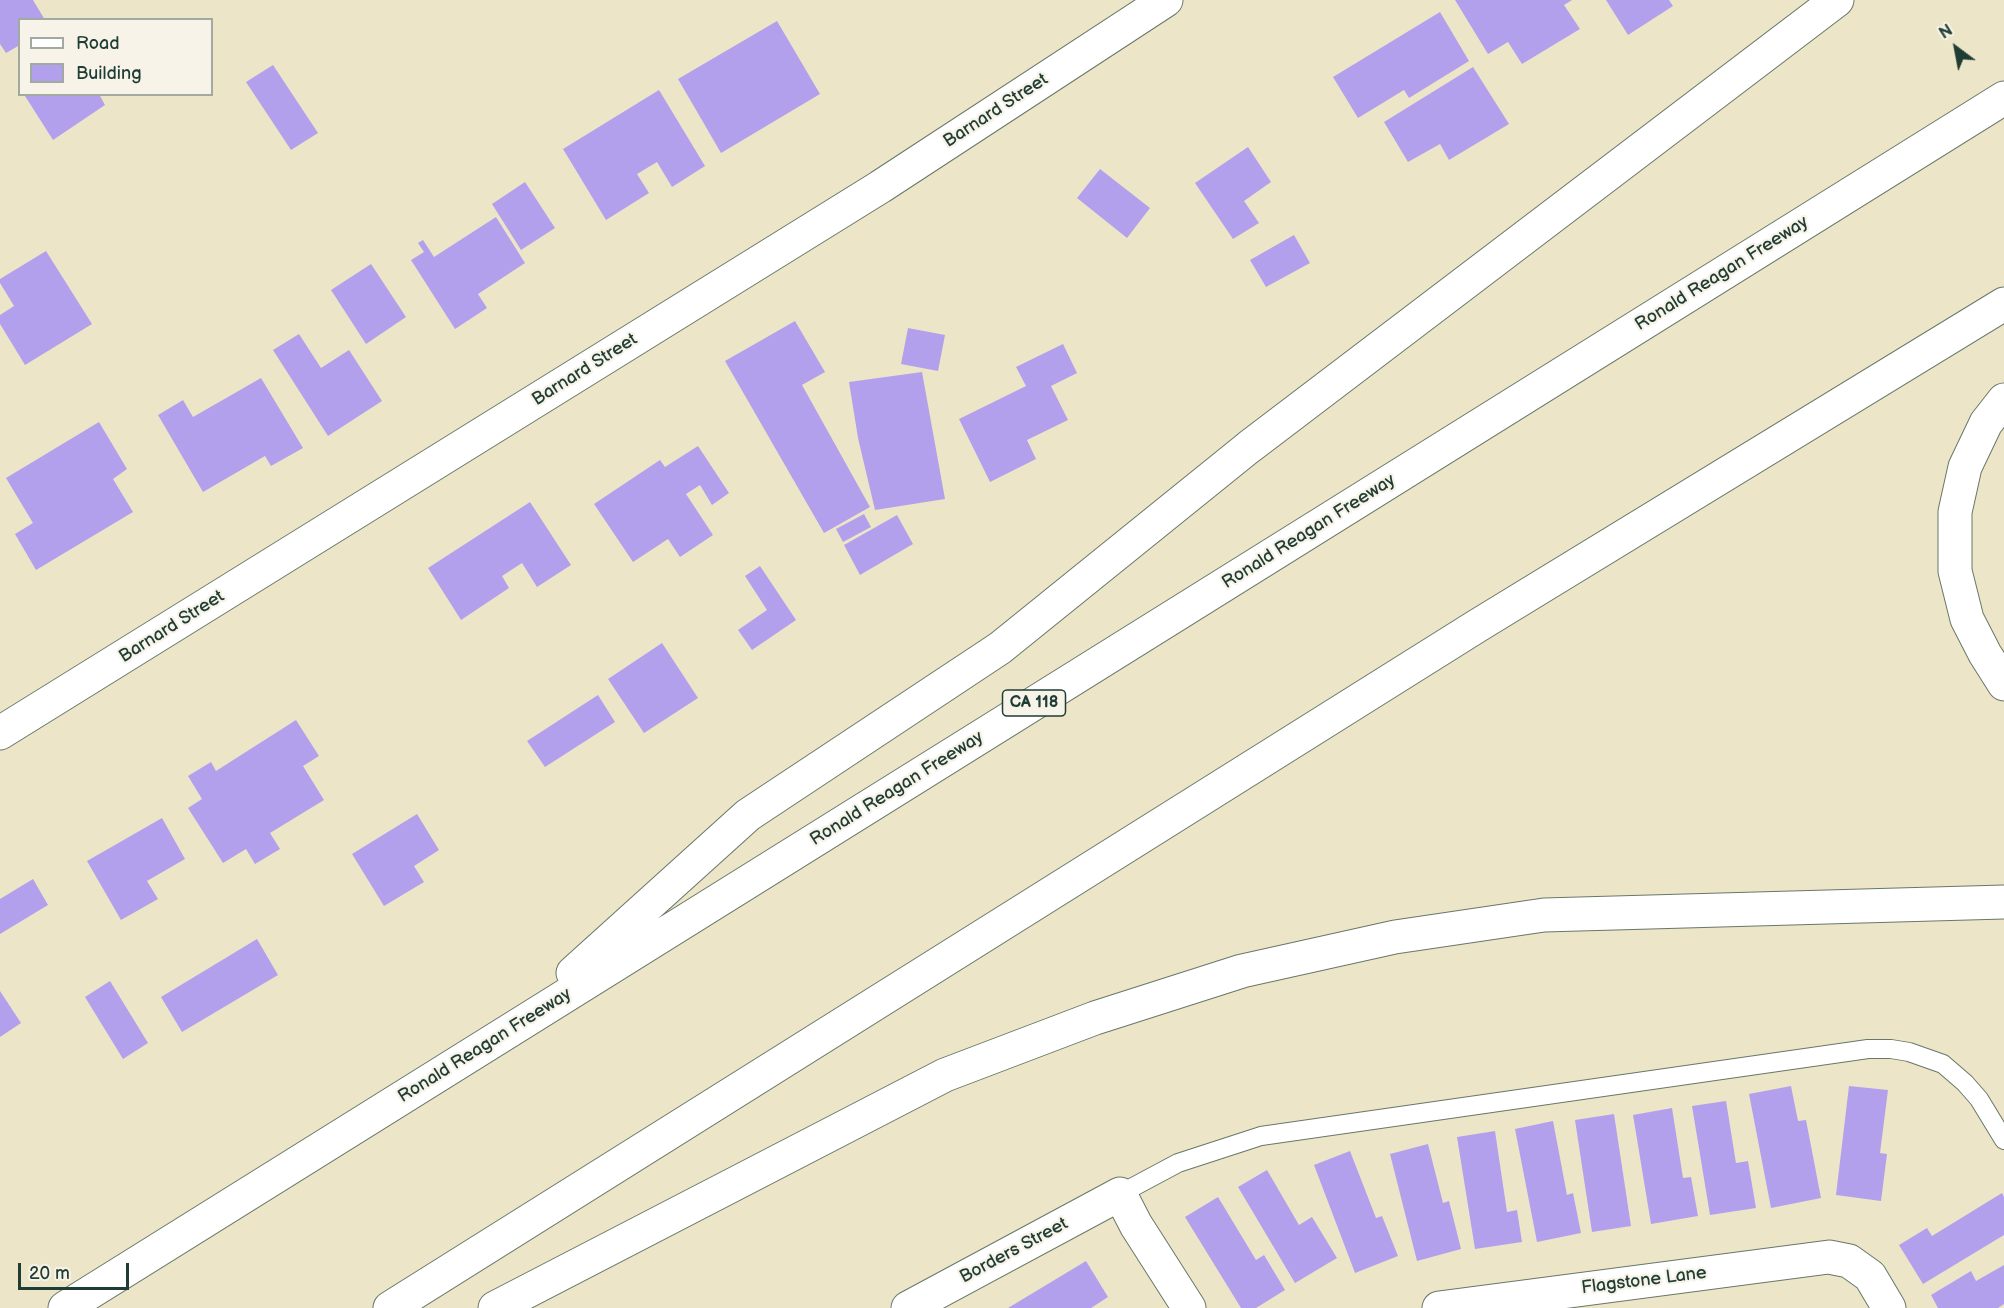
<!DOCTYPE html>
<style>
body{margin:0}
#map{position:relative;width:2004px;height:1308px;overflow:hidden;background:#ede5c8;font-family:"Balsamiq Sans",sans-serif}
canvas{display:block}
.legend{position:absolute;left:18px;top:18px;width:195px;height:78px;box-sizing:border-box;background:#f7f3e8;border:2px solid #a1aaa0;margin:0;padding:8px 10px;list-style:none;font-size:18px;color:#1f3d34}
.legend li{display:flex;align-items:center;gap:12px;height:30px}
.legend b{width:30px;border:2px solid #a1aaa0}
.north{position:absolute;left:1926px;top:18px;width:60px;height:60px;-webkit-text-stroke:4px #f7f3e8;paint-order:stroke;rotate:328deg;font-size:16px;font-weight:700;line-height:24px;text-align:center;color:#1f3d34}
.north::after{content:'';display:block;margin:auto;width:21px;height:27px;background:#1f3d34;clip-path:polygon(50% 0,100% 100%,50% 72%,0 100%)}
.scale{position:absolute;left:18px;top:1263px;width:111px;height:27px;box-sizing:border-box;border:3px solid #1f3d34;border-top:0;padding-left:8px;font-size:18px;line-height:21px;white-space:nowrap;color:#1f3d34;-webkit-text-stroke:4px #f7f3e8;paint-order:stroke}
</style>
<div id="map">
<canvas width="2004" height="1308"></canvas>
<ul class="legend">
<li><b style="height:8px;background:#fff"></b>Road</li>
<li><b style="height:16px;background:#b3a0ec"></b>Building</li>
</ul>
<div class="north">N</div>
<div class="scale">20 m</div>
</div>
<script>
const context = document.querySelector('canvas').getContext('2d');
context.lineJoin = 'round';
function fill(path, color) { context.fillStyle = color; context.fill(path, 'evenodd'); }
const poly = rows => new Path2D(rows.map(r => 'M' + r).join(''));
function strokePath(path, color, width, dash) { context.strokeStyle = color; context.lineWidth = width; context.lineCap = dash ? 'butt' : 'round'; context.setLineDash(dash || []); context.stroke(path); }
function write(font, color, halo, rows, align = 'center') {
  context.font = font + ' "Balsamiq Sans",sans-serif'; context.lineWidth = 4.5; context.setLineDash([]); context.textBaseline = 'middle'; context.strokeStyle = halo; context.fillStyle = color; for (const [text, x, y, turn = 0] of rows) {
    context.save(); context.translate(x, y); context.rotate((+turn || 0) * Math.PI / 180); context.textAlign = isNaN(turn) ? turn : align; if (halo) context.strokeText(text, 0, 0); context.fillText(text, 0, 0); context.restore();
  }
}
fill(poly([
 [0,0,33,0,45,20,20,20,20,45,6,53,0,44],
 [1455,0,1572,0,1564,5,1580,29,1522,64,1508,42,1488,54],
 [1606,0,1669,0,1673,6,1628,35],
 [1440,12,1469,61,1409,98,1404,90,1358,118,1333,77],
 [777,21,820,94,721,153,678,79],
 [273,65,318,133,291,150,246,82],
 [1473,67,1509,124,1449,160,1440,144,1408,162,1384,122],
 [659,90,705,166,672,187,657,162,637,174,649,193,606,220,563,149],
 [28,94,99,94,105,105,53,140,25,96],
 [1248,147,1271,182,1244,201,1259,223,1233,239,1195,183],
 [1100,169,1150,208,1127,238,1077,198],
 [525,182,555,228,521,250,492,204],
 [496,217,525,263,478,294,487,308,455,329,411,260,424,252,418,243,423,240,434,257],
 [1294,235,1310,263,1266,287,1250,260],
 [46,251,92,324,25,365,0,324,0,315,14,306,0,283,0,279],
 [371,264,406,317,366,344,331,290],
 [795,321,825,372,802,385,870,507,824,533,725,361],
 [908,328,945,335,938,371,901,364],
 [299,334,321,368,349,350,382,401,328,436,273,350],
 [1063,344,1077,373,1051,386,1068,420,1027,440,1036,459,990,482,959,419,1026,386,1016,367],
 [922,372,945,499,875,510,858,438,849,382],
 [261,378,303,448,271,466,265,456,203,492,158,415,183,400,193,417],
 [99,422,127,469,113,479,133,512,36,570,15,534,33,523,6,478],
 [698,446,729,493,712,505,700,485,686,494,713,535,680,557,668,539,633,562,594,504,660,460,665,467],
 [530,502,571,565,537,587,522,563,502,576,509,588,461,620,428,568],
 [864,514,871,527,843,542,836,529],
 [897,515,913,544,860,575,844,545],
 [760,566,796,620,752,650,738,630,767,610,745,576],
 [662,643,698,698,644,733,608,679],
 [598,695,615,722,545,767,527,741],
 [296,720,319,756,303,766,324,800,270,833,280,849,255,864,246,849,223,863,188,808,202,799,188,776,211,762,216,771],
 [417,814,439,850,414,866,424,882,384,906,352,854],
 [162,818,185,859,147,881,158,899,121,920,87,861],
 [33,879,48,905,0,934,0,899],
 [257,939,278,975,182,1032,161,997],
 [110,981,148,1043,123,1059,85,997],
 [0,991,21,1023,0,1037],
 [1791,1086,1798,1121,1806,1120,1821,1198,1771,1208,1749,1094],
 [1849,1086,1888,1090,1880,1153,1887,1154,1881,1201,1836,1195],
 [1726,1101,1736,1163,1748,1161,1756,1208,1710,1215,1692,1106],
 [1672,1108,1683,1178,1691,1177,1698,1216,1651,1224,1633,1115],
 [1614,1114,1631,1226,1592,1232,1575,1120],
 [1553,1121,1567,1195,1573,1193,1581,1233,1537,1242,1515,1129],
 [1495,1131,1507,1212,1517,1210,1522,1242,1475,1249,1457,1137],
 [1428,1144,1443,1203,1449,1201,1461,1249,1417,1261,1390,1154],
 [1350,1151,1376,1218,1382,1216,1398,1256,1355,1273,1314,1165],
 [1267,1170,1299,1225,1312,1217,1337,1258,1295,1283,1238,1187],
 [2002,1193,2004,1197,2004,1235,1923,1284,1899,1245,1927,1228,1932,1236],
 [1218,1197,1256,1260,1264,1255,1285,1290,1256,1308,1241,1308,1185,1217],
 [1086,1261,1108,1297,1091,1308,1008,1308],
 [2004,1265,2004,1304,1998,1308,1938,1308,1931,1295,1971,1271,1976,1281]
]), '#b3a0ec');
const lane = poly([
 [1120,1194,1178,1163,1261,1136,1868,1049,1891,1049,1909,1052,1943,1064,1965,1083,1979,1099,2004,1140]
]);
const street = poly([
 [0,733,880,187,1166,0],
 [908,1308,1120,1194,1136,1225,1189,1308],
 [1439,1308,1829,1257,1849,1261,1870,1276,1889,1308]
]);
const highway = poly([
 [2004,400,1986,423,1965,467,1955,512,1955,571,1967,619,1985,654,2004,684],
 [573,973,748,815,1000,648,1249,447,1837,0],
 [65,1308,2004,98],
 [390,1308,1477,626,2004,304],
 [495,1308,945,1075,1095,1018,1242,971,1395,937,1544,915,2004,902]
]);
strokePath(lane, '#677868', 20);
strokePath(street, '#677868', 35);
strokePath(highway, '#677868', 35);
strokePath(lane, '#fff', 18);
strokePath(street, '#fff', 33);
strokePath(highway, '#fff', 33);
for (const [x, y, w] of [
 [1034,703,63]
]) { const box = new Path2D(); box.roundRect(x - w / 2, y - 13, w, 26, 4.5); context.fillStyle = '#f7f3e8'; context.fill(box); strokePath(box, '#1f3d34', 1.5); }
write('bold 16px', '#1f3d34', null, [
 ["CA 118",1034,703]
]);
write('18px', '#1f3d34', '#f7f3e8', [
 ["Barnard Street",996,111,-33],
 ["Ronald Reagan Freeway",1722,274,-32],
 ["Barnard Street",585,370,-32],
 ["Ronald Reagan Freeway",1309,532,-32],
 ["Barnard Street",172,627,-32],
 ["Ronald Reagan Freeway",897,789,-32],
 ["Ronald Reagan Freeway",485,1046,-32],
 ["Borders Street",1014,1251,-28],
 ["Flagstone Lane",1644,1281,-7]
]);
</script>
